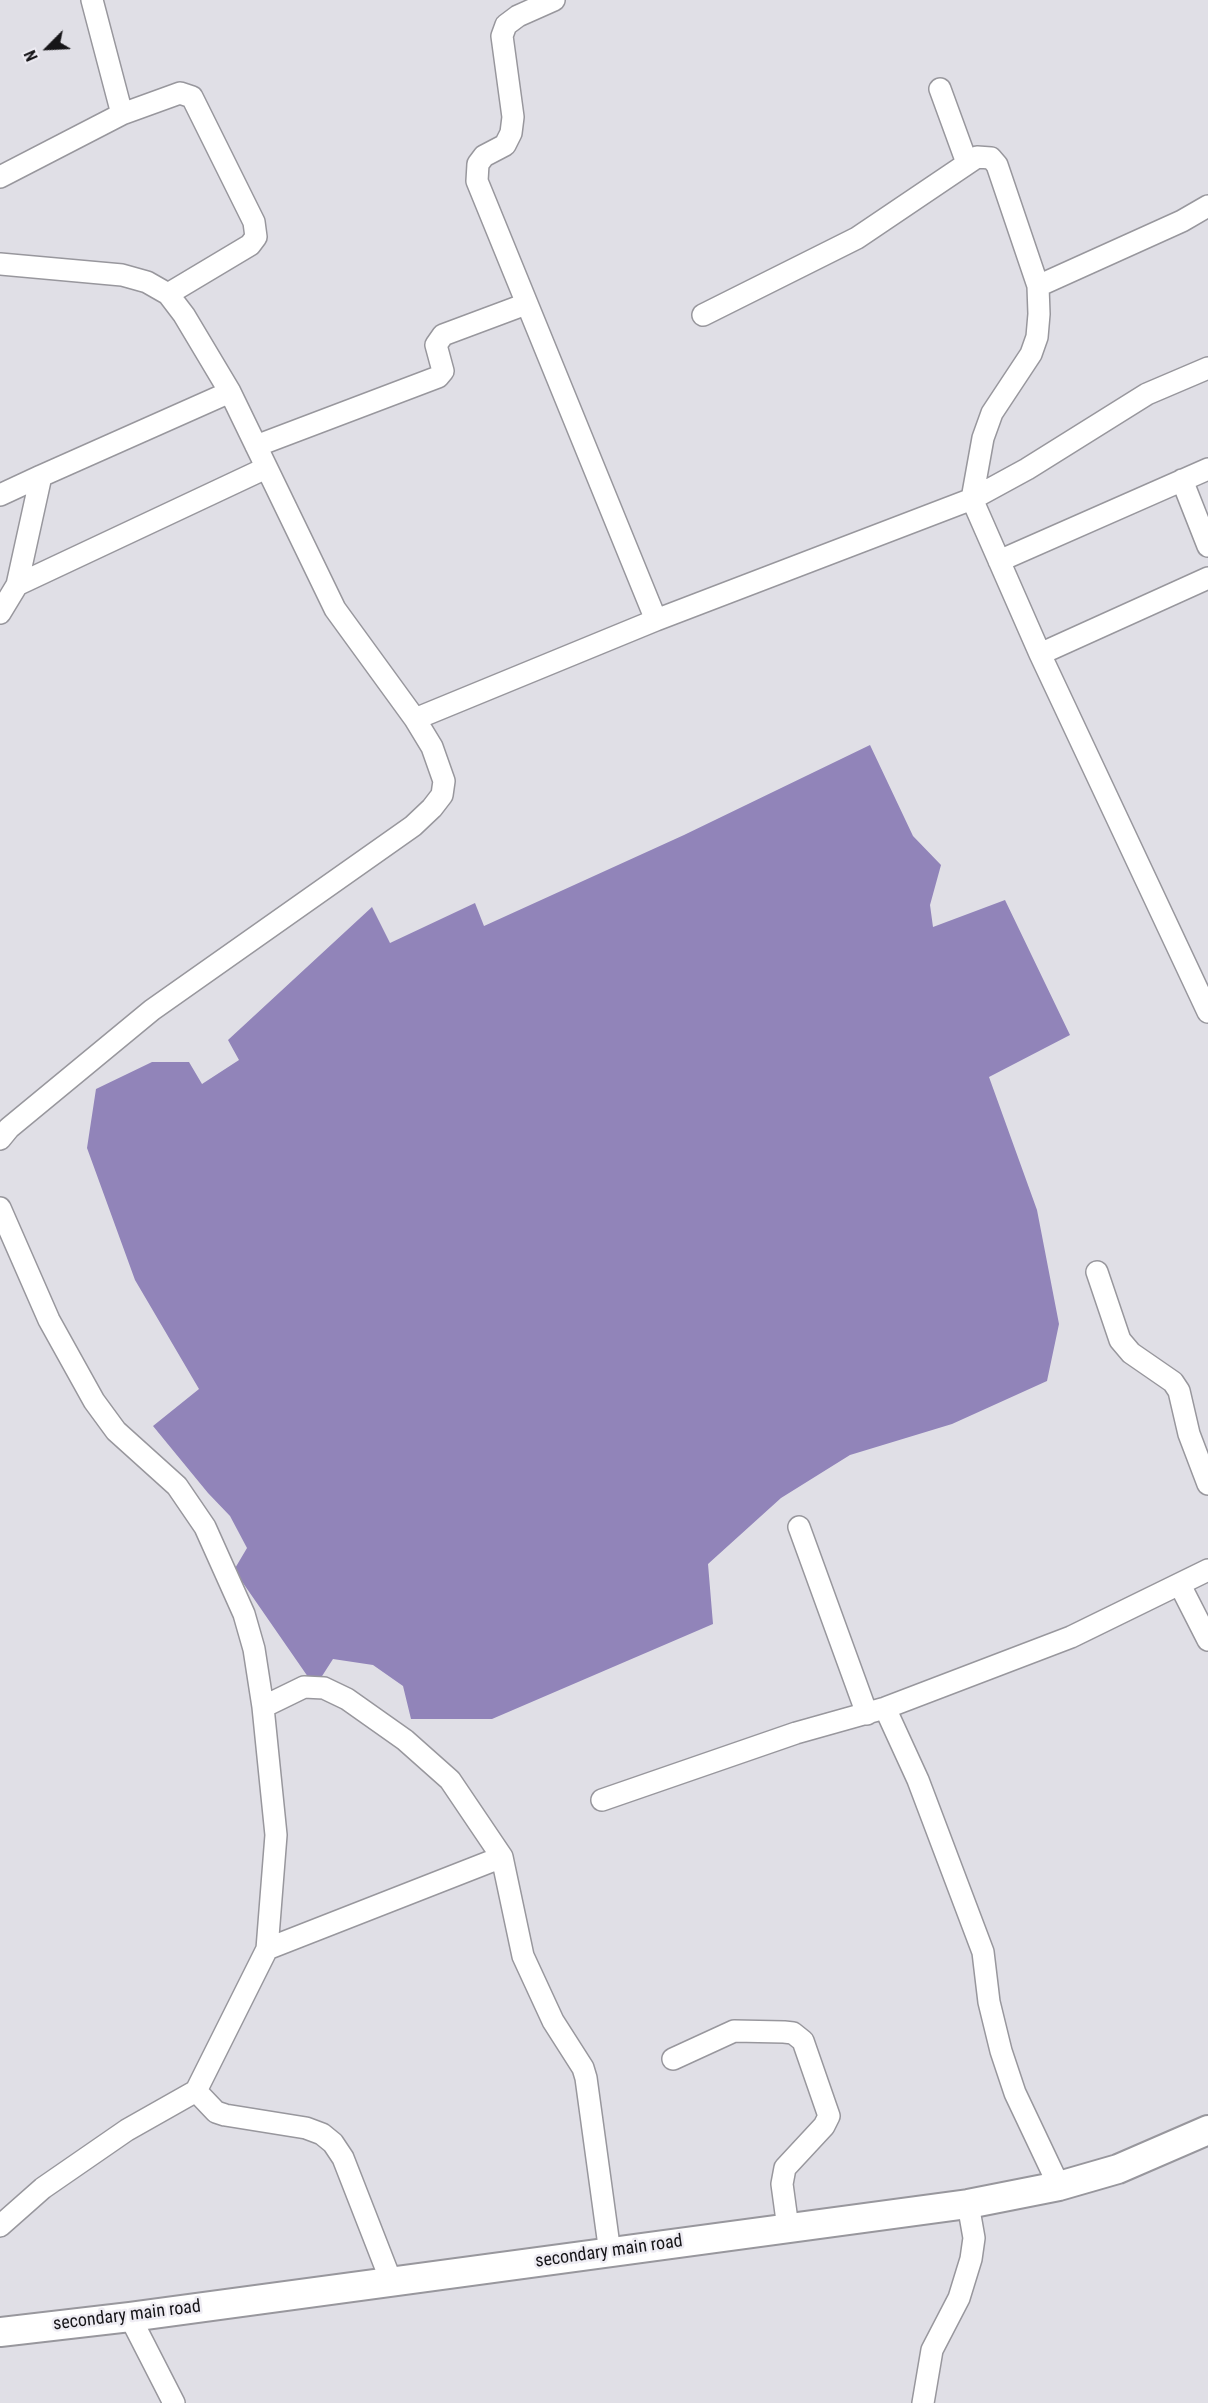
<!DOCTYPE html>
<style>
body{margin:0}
#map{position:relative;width:1208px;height:2403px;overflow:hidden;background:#e0dfe6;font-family:"Roboto Condensed",sans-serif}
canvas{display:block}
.north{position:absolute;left:18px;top:18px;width:60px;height:60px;-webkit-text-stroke:4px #eeecf3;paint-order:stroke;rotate:246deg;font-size:16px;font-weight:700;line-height:24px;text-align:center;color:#161518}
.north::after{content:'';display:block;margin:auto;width:21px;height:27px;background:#161518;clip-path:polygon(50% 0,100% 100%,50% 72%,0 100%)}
</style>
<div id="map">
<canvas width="1208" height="2403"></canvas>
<div class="north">N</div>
</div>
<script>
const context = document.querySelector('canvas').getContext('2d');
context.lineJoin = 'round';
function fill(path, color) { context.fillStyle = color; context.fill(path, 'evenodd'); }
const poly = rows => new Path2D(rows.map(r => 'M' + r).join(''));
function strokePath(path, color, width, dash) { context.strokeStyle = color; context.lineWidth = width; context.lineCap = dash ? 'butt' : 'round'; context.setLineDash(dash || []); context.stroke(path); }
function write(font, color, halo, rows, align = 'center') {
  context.font = font + ' "Roboto Condensed",sans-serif'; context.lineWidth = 5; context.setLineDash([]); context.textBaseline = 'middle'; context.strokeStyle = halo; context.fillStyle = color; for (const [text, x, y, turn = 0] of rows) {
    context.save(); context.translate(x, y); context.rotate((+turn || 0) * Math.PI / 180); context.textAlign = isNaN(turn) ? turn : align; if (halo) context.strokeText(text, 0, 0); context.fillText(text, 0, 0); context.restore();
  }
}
fill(poly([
 [870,745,913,836,941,865,930,905,933,927,1005,900,1070,1035,989,1077,1037,1210,1059,1324,1047,1381,952,1424,850,1455,781,1498,708,1564,713,1624,492,1719,411,1719,403,1686,373,1665,333,1659,315,1687,234,1570,247,1548,230,1516,208,1493,153,1426,199,1389,135,1280,87,1148,96,1089,152,1062,189,1062,202,1084,239,1060,228,1040,372,907,390,943,475,903,484,926,684,835]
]), '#9184b9');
const street = poly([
 [92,0,122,114],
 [554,0,518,16,506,25,502,36,513,117,511,133,505,145,484,156,478,164,477,181,656,620],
 [940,89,967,163],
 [0,177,122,114,180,93,192,97,254,222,256,237,250,245,168,294],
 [0,264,122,275,147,282,168,294,184,315,230,392,335,609,415,719],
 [1038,286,1182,221,1208,206],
 [703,315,857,238,977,157,991,158,997,165,1038,286,1039,314,1037,337,1031,354,992,413,983,438,972,499,1040,654,1208,1012],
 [256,446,438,377,443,371,436,345,443,335,526,304],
 [1182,480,1208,546],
 [0,495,41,476],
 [999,561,1208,469],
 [17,585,41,476,230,392],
 [0,613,17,585,266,468],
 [1040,654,1208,578],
 [0,1139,9,1128,152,1010,413,826,432,808,442,795,444,781,432,747,415,719,656,620,972,499,1027,469,1147,394,1208,368],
 [0,1208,49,1320,94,1401,116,1431,177,1486,205,1527,244,1614,254,1649,263,1707,276,1835,267,1949],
 [1097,1272,1120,1340,1131,1353,1173,1382,1179,1391,1189,1434,1208,1484],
 [799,1527,867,1714],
 [1180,1585,1208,1640],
 [263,1707,304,1687,324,1688,347,1699,405,1740,450,1780,502,1857,523,1956,553,2021,583,2068,586,2078,610,2253],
 [885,1708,918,1780,983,1952,989,2002,1001,2051,1015,2093,1059,2186],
 [602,1800,796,1733,885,1708,1071,1637,1208,1570],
 [673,2059,734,2031,784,2032,793,2033,803,2041,829,2116,824,2126,785,2168,782,2184,788,2228],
 [196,2091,216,2112,225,2115,306,2128,322,2134,333,2143,343,2158,391,2281],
 [0,2226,43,2188,127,2130,196,2091,267,1949,502,1857],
 [130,2317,174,2403],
 [923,2403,932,2350,959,2298,971,2259,974,2238,968,2204]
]);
const secondary = poly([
 [0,2332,130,2317,968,2204,1059,2186,1118,2169,1208,2130]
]);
strokePath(street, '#98979d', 24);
strokePath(secondary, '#98979d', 32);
strokePath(street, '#fff', 21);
strokePath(secondary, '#fff', 28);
write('18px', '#161518', '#eeecf3', [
 ["secondary main road",609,2252,-8],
 ["secondary main road",127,2316,-7]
]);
</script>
